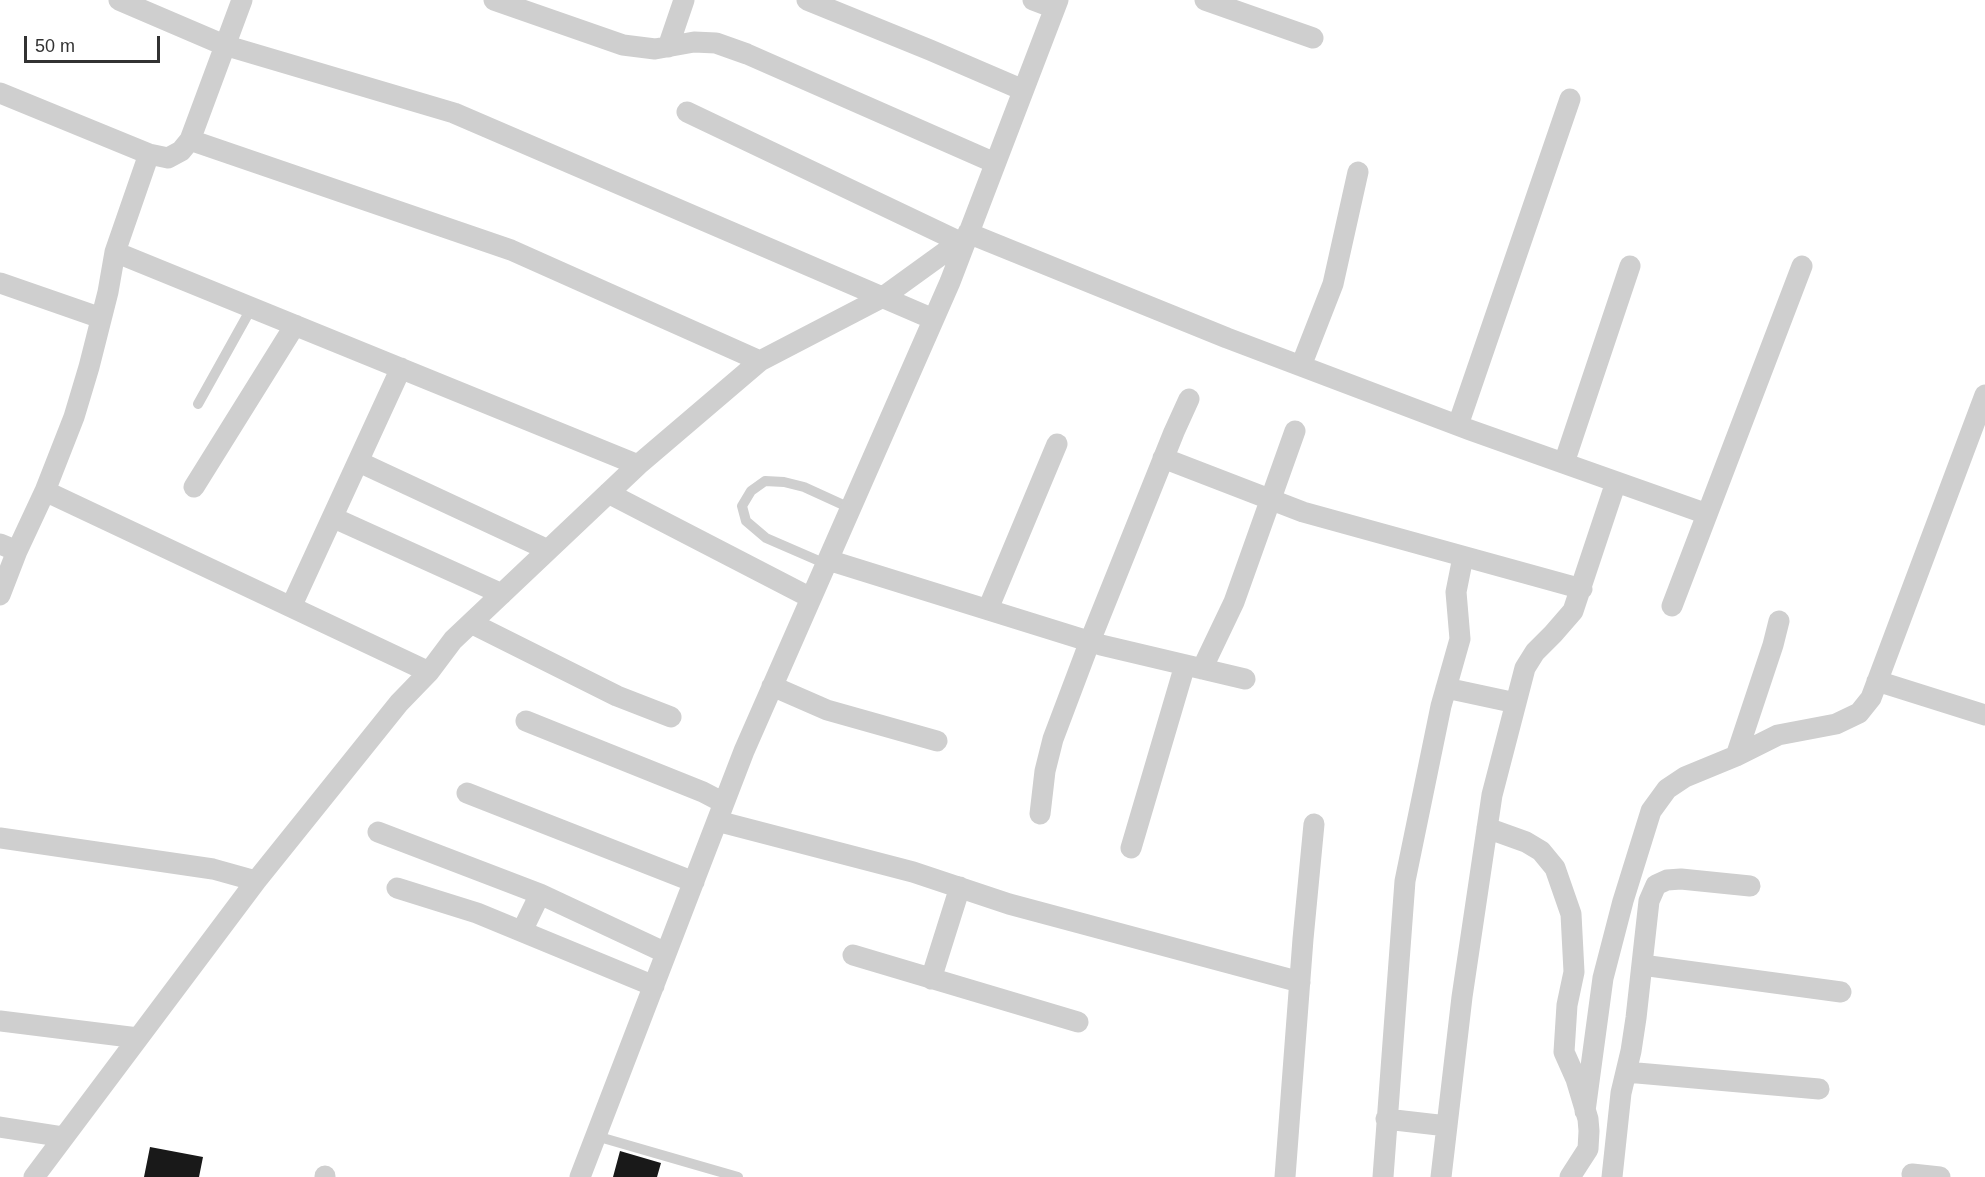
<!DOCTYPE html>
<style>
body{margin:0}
#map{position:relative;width:1985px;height:1177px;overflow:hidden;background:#fff;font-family:Helvetica,sans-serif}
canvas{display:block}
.scale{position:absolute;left:24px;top:36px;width:136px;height:27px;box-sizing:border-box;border:3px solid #323232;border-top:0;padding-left:8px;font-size:18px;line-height:21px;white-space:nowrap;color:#323232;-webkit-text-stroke:4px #fff;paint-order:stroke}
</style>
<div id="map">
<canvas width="1985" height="1177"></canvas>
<div class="scale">50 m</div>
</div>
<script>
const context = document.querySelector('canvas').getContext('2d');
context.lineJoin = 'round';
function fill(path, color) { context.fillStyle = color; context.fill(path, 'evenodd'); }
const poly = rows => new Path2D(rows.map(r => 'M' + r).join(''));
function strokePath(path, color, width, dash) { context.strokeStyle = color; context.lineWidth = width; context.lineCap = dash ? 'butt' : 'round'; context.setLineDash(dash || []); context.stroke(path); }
fill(poly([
 [150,1147,203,1157,199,1177,144,1177],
 [620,1151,661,1163,657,1177,613,1177]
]), '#191919');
strokePath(poly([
 [198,404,252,307],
 [826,564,766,538,746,521,742,506,751,491,765,481,784,482,804,487,850,508],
 [596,1136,738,1177]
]), '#cfcfcf', 10);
strokePath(poly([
 [119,0,224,45,454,113,933,319],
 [242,0,190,140,181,151,168,158,149,154,115,252,638,465,453,640,429,672,399,703,256,881],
 [494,0,623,45,655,49,694,42,716,43,747,54,995,163],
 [807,0,930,50,1023,90],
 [1033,0,1054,8],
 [1205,0,1313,38],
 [668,47,684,0],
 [0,93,149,154],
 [687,112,960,242],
 [190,140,511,250,760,361,883,297,966,237],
 [968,233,1227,338,1470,430,1707,514],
 [0,283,101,318],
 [1301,366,1333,284,1358,172],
 [1458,425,1570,99],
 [1163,458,1303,512,1582,589],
 [359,462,548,550],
 [1564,463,1630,266],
 [638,465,760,361],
 [194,487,295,325],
 [45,491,74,417,89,367,108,292,115,252],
 [608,493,811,598],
 [334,518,502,594],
 [0,544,17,551,45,491,429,672],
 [828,560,1101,645,1245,679],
 [0,595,17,551],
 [1672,606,1802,266],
 [291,607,401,368],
 [988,609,1057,444],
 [471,623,617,696,671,717],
 [1202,669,1234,602,1295,431],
 [1877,681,1985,715],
 [772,686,827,710,937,741],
 [1446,688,1516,703],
 [526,721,703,792,724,803],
 [1736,756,1773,645,1779,621],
 [467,793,694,882],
 [1040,814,1045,771,1053,739,1090,641,1174,432,1189,399],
 [717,821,913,872,1009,904,1300,982],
 [1487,828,1526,842,1541,851,1555,868,1571,914,1574,972,1567,1005,1564,1052,1576,1079,1588,1119,1589,1131,1588,1149,1570,1177],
 [378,832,540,894,666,953],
 [0,838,213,869,256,881,34,1177],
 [1131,848,1185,665],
 [397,888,477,913,654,986],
 [522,931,540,894],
 [853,955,1078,1022],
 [1642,965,1841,992],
 [931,979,960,887],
 [0,1021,138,1038],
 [1626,1072,1819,1089],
 [1585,1111,1603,978,1623,901,1651,811,1667,789,1685,777,1736,756,1778,735,1836,724,1859,713,1871,698,1985,395],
 [1386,1119,1447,1126],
 [0,1127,64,1137],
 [1912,1174,1940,1177],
 [325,1176,325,1177],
 [580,1177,744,751,950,282,1058,0],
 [1285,1177,1303,939,1314,824],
 [1383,1177,1405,881,1441,706,1460,639,1456,592,1463,557],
 [1441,1177,1462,997,1492,795,1525,668,1535,652,1553,634,1573,611,1616,482],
 [1612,1177,1621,1093,1631,1051,1636,1018,1649,901,1656,885,1667,880,1681,879,1750,886]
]), '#cfcfcf', 21);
</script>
